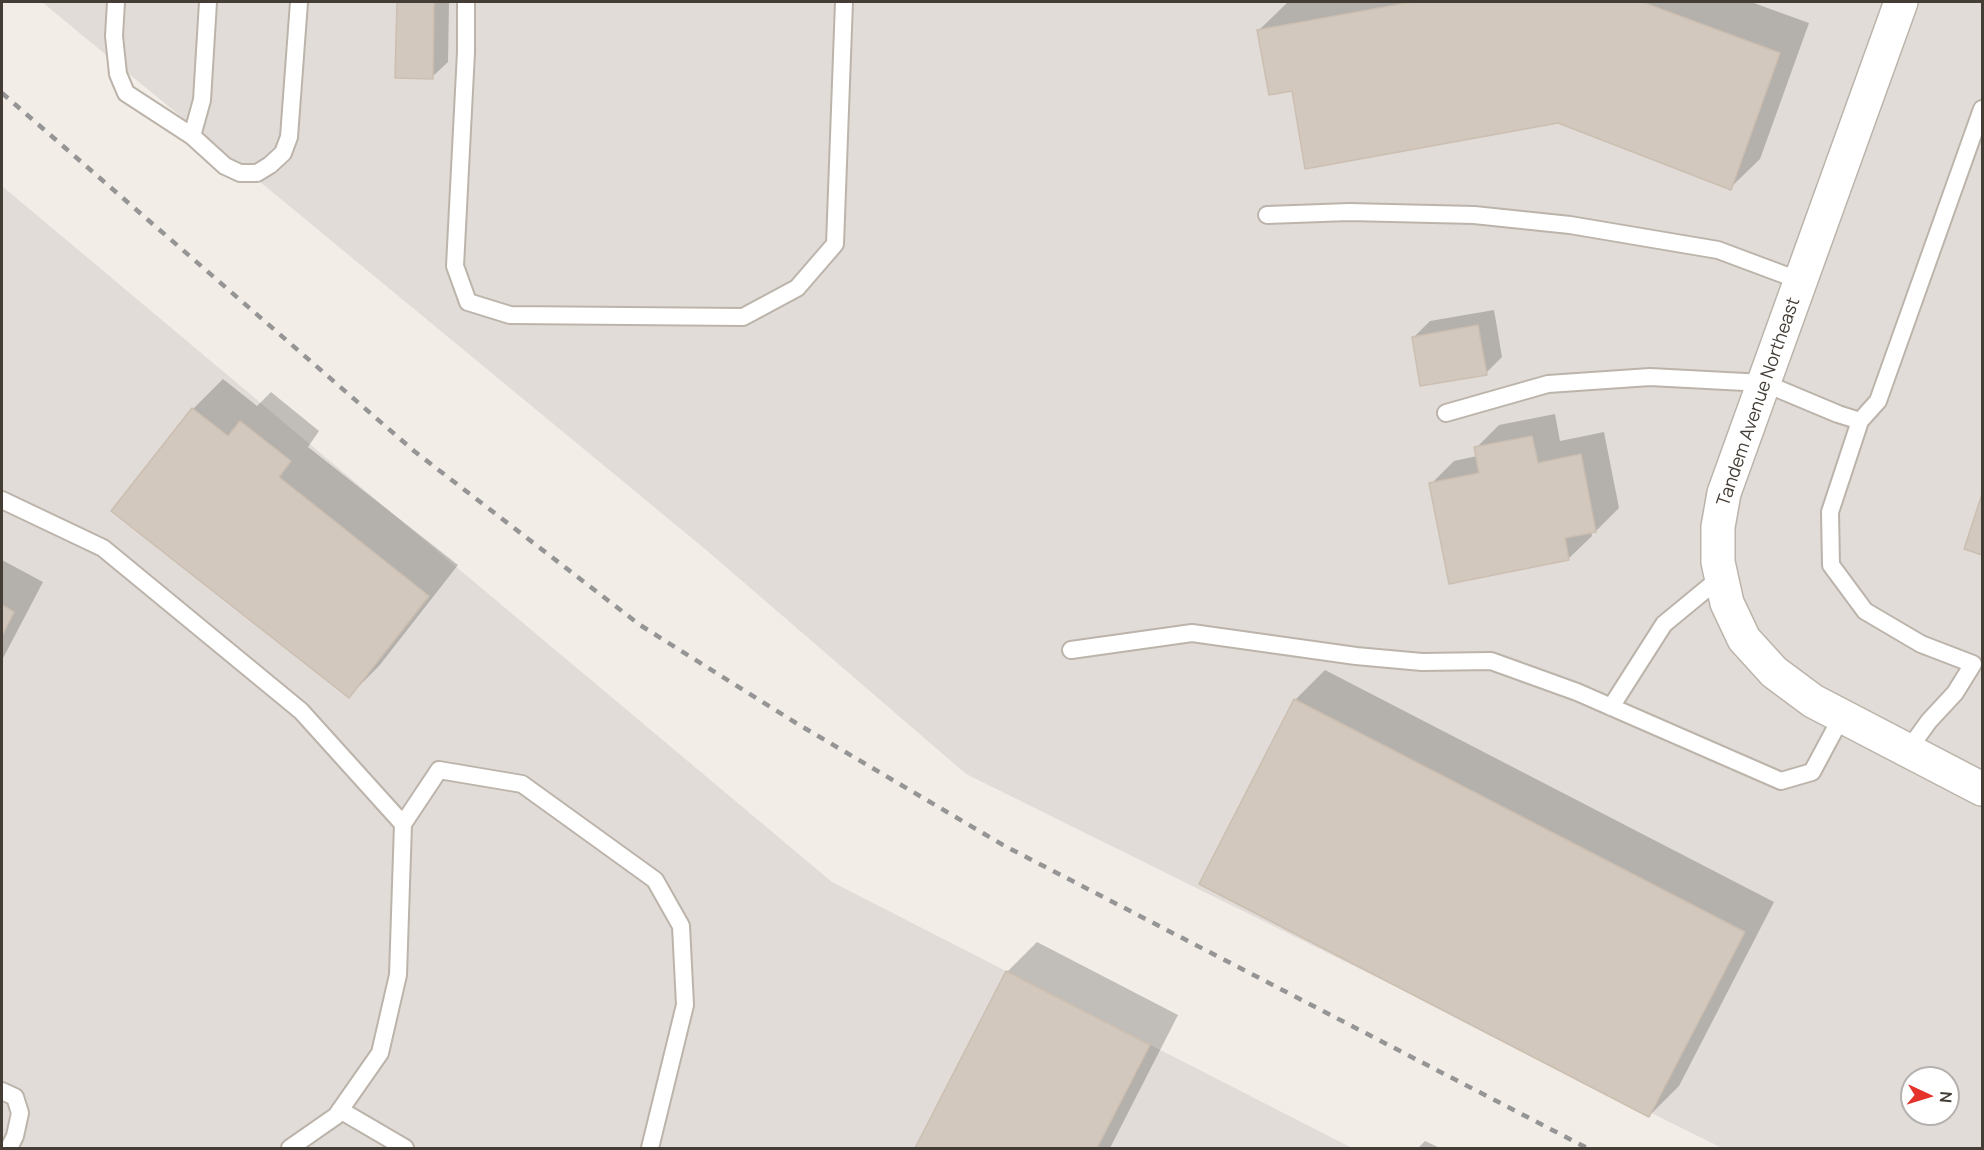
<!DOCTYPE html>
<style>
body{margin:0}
#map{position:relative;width:1984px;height:1150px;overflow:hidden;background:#f2ede7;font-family:Manrope,sans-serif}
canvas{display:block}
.frame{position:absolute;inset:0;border:3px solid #443d36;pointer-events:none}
.north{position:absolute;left:1900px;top:1066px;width:60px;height:60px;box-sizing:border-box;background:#fff;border:2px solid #b4b1af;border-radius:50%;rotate:94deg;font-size:16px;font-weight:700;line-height:24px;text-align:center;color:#443d36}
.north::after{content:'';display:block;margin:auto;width:21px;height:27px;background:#e5322a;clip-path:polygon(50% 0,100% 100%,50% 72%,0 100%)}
</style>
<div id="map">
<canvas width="1984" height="1150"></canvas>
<div class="frame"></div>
<div class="north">N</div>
</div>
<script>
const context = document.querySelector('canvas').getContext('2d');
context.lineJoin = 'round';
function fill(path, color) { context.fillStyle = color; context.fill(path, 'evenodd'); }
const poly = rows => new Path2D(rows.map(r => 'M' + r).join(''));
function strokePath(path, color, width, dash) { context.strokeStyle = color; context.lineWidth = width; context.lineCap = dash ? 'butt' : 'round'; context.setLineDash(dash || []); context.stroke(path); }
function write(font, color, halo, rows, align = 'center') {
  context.font = font + ' Manrope,sans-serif'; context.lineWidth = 5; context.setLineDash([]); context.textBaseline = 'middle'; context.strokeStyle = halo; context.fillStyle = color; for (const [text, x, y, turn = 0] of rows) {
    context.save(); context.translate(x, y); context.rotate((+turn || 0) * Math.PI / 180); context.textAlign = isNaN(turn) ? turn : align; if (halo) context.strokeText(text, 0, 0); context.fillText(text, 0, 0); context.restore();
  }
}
fill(poly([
 [42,2,1982,2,1982,1148,1722,1148,966,774,705,549],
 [1912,1078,1948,1078,1948,1114,1912,1114],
 [2,186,832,882,1352,1148,2,1148]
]), '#e1dcd8');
fill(poly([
 [398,2,449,2,448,62,432,77,397,77],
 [1288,2,1751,2,1809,23,1760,159,1730,188,1559,121,1293,89,1259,30],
 [1494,310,1502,357,1486,373,1414,337,1430,321],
 [223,379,257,406,271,392,319,431,308,447,458,565,379,666,349,696,113,511,193,409],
 [1555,414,1560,441,1604,432,1619,508,1596,531,1591,532,1592,536,1568,559,1431,484,1454,461,1477,456,1476,448,1499,425],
 [1982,499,1982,553,1966,548],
 [2,560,43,582,2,660],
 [1325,670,1774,902,1679,1086,1649,1116,1295,700],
 [1037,942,1178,1015,1110,1148,916,1148,1007,972],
 [1425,1141,1440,1148,1418,1148]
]), '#0003');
const building = poly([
 [397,2,434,2,433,79,395,78,397,2],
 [1412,2,1642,2,1780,53,1731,190,1558,123,1305,169,1292,91,1269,95,1257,30,1412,2],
 [1478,325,1487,375,1420,386,1412,337,1478,325],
 [192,408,228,436,240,421,291,461,279,477,429,596,349,698,111,511,192,408],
 [1532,436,1538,463,1581,454,1596,532,1565,538,1569,560,1449,584,1429,483,1479,473,1474,447,1532,436],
 [1982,494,1982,555,1964,549,1982,494],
 [2,605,14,612,2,636,2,605],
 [1294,699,1745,932,1649,1117,1199,884,1294,699],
 [1006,971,1150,1045,1097,1148,915,1148,1006,971]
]);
fill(building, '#d2c8bd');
strokePath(building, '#ccbfb1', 1.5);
const service = poly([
 [116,2,114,36,118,74,126,93,192,136,225,166,240,173,257,173,270,165,283,153,289,137,299,2],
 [466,2,466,52,455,266,468,302,510,315,743,317,797,288,835,244,844,2],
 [192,136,202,100,208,2],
 [1267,215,1349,212,1474,215,1570,225,1718,250,1801,281],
 [1446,413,1548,384,1650,377,1764,383,1838,414,1860,421,1878,401,1982,109],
 [1860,421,1830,512,1831,565,1865,611,1921,644,1973,664,1955,693,1929,721,1908,750],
 [2,500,103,548,301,711,403,824],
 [1071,650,1192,633,1356,656,1422,662,1491,661,1577,692,1781,781,1812,772,1842,716],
 [1611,707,1664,624,1721,577],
 [2,1091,15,1097,20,1113,15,1136,9,1148],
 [340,1110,405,1148],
 [290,1148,336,1116,380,1053,398,975,403,824,439,770,522,784,655,880,681,926,685,1005,650,1148]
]);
const minor = poly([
 [1901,2,1724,493,1718,527,1718,562,1727,603,1744,639,1774,672,1813,701,1982,789]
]);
strokePath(service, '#bcb4aa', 20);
strokePath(minor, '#bcb4aa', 36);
strokePath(service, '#fff', 16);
strokePath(minor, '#fff', 33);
strokePath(poly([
 [2,93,414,451,640,625,796,723,1003,845,1587,1148]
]), '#959595', 4.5, [8, 8]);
write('18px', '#443d36', '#fff', [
 ["Tandem Avenue Northeast",1759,402,-71]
]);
</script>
